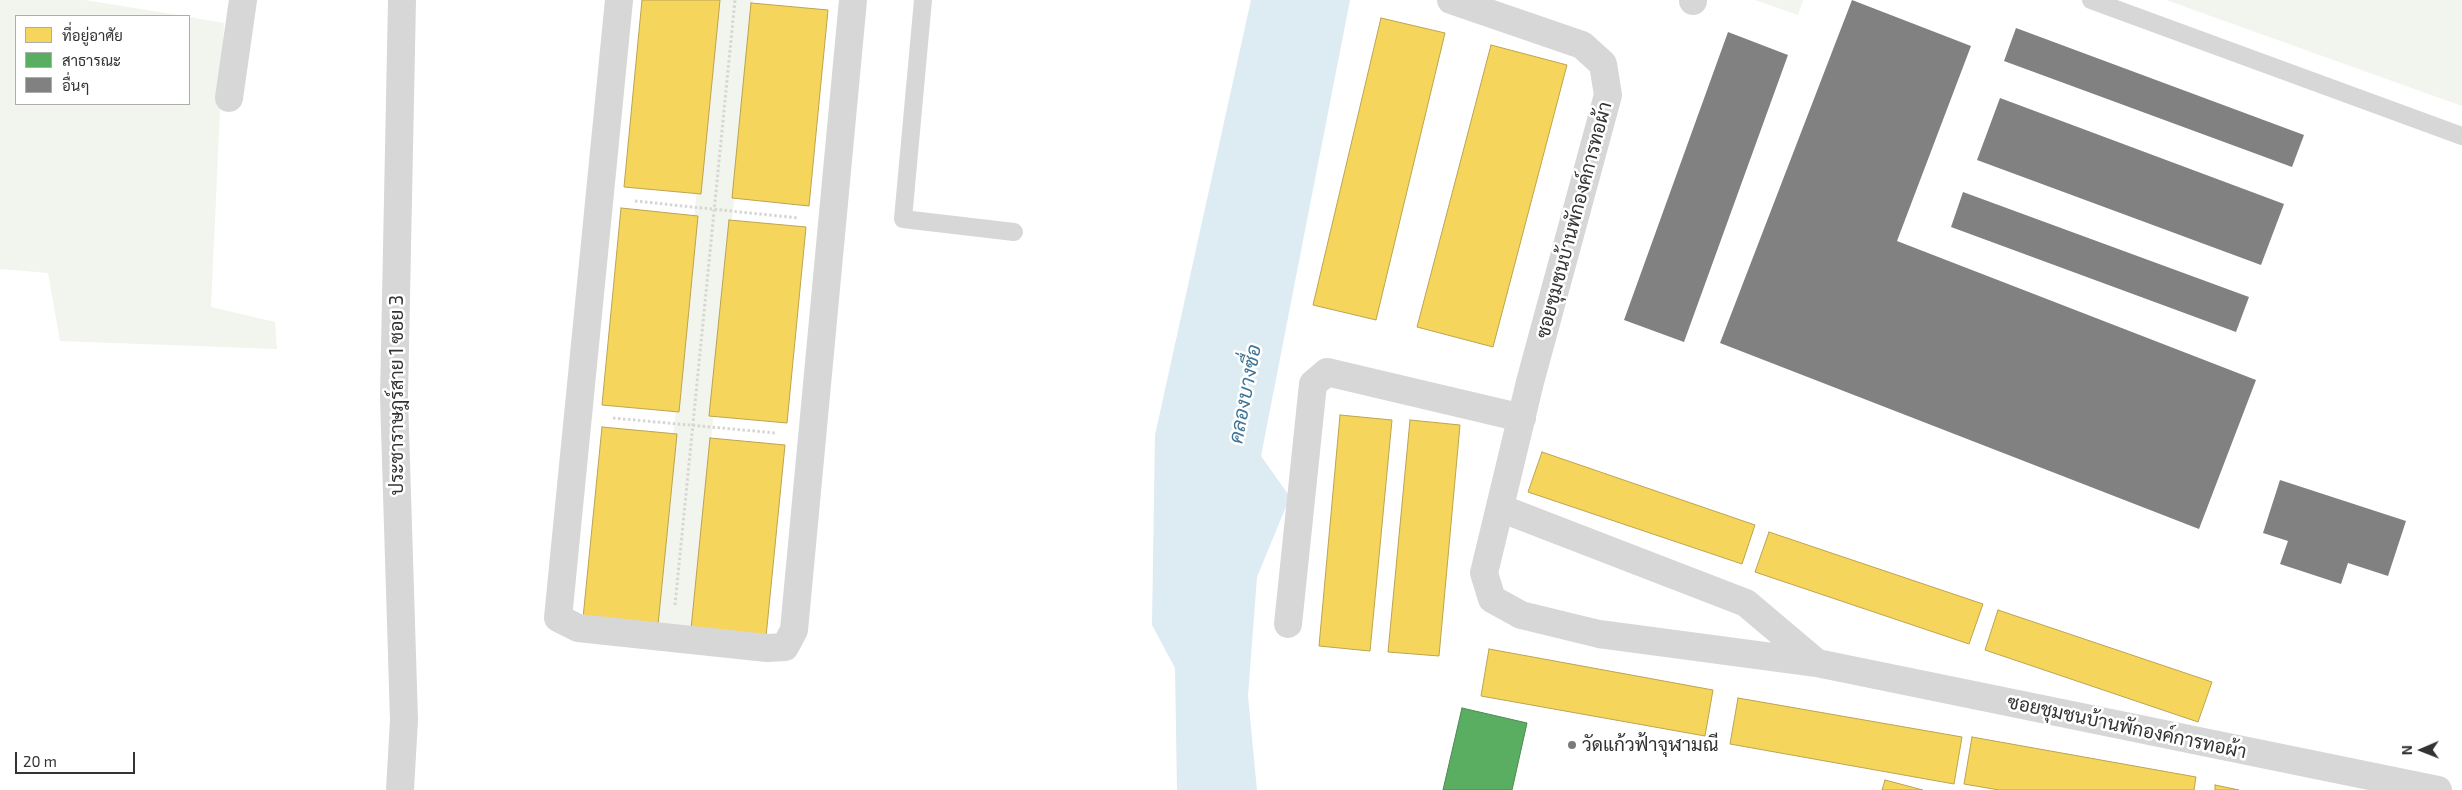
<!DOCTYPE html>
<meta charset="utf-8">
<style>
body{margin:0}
#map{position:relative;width:2462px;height:790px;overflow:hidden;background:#fff;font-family:"Exo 2",Sarabun,sans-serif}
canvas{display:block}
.legend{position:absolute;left:15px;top:15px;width:175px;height:90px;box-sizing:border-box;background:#fff;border:1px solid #adadad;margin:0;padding:6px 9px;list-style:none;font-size:15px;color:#333}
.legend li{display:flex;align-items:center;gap:10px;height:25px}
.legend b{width:25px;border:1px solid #adadad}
.north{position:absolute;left:2397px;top:725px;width:50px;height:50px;-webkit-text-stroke:4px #fff;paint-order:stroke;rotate:269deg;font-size:14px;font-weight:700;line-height:20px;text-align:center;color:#333}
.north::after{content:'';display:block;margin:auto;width:18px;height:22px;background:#333;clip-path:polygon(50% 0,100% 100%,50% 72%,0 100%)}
.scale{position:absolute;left:15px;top:752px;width:120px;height:22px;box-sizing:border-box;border:2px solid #333;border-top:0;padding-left:6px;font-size:15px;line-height:18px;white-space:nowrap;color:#333;-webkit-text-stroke:4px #fff;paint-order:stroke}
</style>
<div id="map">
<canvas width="2462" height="790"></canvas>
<ul class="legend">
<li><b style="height:14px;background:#f6d55c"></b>ที่อยู่อาศัย</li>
<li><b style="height:14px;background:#5aae61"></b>สาธารณะ</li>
<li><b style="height:14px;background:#818181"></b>อื่นๆ</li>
</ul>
<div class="north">N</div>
<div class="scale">20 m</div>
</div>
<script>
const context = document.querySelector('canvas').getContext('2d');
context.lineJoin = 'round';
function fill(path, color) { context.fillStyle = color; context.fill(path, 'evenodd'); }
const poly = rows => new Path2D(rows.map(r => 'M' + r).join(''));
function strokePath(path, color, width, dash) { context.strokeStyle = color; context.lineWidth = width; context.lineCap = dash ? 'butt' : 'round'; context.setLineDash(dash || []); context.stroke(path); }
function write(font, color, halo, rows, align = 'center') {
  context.font = font + ' "Exo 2",Sarabun,sans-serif'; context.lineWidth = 5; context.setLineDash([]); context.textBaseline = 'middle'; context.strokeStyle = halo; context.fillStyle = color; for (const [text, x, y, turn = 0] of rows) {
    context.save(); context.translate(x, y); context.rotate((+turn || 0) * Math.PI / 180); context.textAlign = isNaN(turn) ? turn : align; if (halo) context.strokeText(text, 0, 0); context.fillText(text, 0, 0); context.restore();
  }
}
fill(poly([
 [0,0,85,0,184,16,16,16,16,104,189,104,189,17,224,23,211,307,275,322,277,349,60,341,48,273,0,269],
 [715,0,753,0,693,631,655,628],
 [1755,0,1803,0,1798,15],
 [2166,0,2462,0,2462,106]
]), '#f1f5ed');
fill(poly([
 [1251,0,1350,0,1261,456,1290,497,1257,577,1248,696,1257,790,1177,790,1175,668,1152,625,1155,435]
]), '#ddebf3');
const homes = poly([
 [642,0,720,0,701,194,624,187,642,0],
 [751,3,828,10,809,206,732,198,751,3],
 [1381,18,1445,33,1376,320,1313,305,1381,18],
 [1491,45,1567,65,1493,347,1417,327,1491,45],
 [621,208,698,216,679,412,602,405,621,208],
 [729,220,806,227,787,423,709,416,729,220],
 [1340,415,1392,420,1370,651,1319,646,1340,415],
 [1410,420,1460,425,1439,656,1388,652,1410,420],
 [602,427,677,434,658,625,583,618,602,427],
 [710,438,785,445,766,637,691,629,710,438],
 [1542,452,1755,525,1742,564,1528,492,1542,452],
 [1769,532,1983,604,1969,644,1755,572,1769,532],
 [1998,610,2212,682,2198,722,1985,650,1998,610],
 [1489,649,1713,690,1705,736,1481,696,1489,649],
 [1738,698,1962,737,1954,784,1730,744,1738,698],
 [1972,737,2196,777,2194,790,1999,790,1964,784,1972,737],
 [1885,780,1923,790,1882,790,1885,780],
 [2215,785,2239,790,2215,790,2215,785]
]);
fill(homes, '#f6d55c');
strokePath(homes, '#bca450', 1);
const public = poly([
 [1462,708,1527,723,1512,790,1443,790,1462,708]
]);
fill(public, '#5aae61');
strokePath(public, '#4e8953', 1);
fill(poly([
 [1852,0,1971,46,1897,241,2256,380,2199,529,1720,343],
 [2016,28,2304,135,2292,167,2004,61],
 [1728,32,1788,55,1684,342,1624,320],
 [2000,98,2284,204,2261,265,1977,160],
 [1963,192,2249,297,2236,332,1951,227],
 [2280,480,2406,521,2388,576,2348,563,2341,584,2280,564,2288,541,2263,533]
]), '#818181');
strokePath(poly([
 [635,201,798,218],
 [613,418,776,433],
 [675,605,735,0]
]), '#d6d6d6', 3, [2.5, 2.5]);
strokePath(poly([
 [923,0,903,219,1014,232],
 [2091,0,2462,136]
]), '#d7d7d7', 18);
strokePath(poly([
 [619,0,558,618,578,628,767,648,785,647,794,630,853,0],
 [1451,0,1582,45,1603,64,1608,95,1530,382,1484,573,1492,599,1521,615,1599,634,1817,663,2438,790],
 [1693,1,1693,0],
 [229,98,243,0],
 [1500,508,1746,603,1817,663],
 [1288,624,1313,384,1327,372,1522,418],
 [400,790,404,720,394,397,402,0]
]), '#d7d7d7', 28);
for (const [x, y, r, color] of [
 [1572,745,5,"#7a7a7a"]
]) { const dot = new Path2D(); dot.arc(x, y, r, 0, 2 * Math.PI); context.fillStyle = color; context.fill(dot); strokePath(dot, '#fff', 2); }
write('19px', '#333', '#fff', [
 ["ซอยชุมชนบ้านพักองค์การทอผ้า",1574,220,-75],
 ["ประชาราษฎร์สาย 1 ซอย 3",397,395,-90],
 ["ซอยชุมชนบ้านพักองค์การทอผ้า",2127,727,12]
]);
write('19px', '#333', '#fff', [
 ["วัดแก้วฟ้าจุฬามณี",1582,745]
], 'left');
write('italic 20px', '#3f7597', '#fff', [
 ["คลองบางซื่อ",1245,394,-79]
]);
</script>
